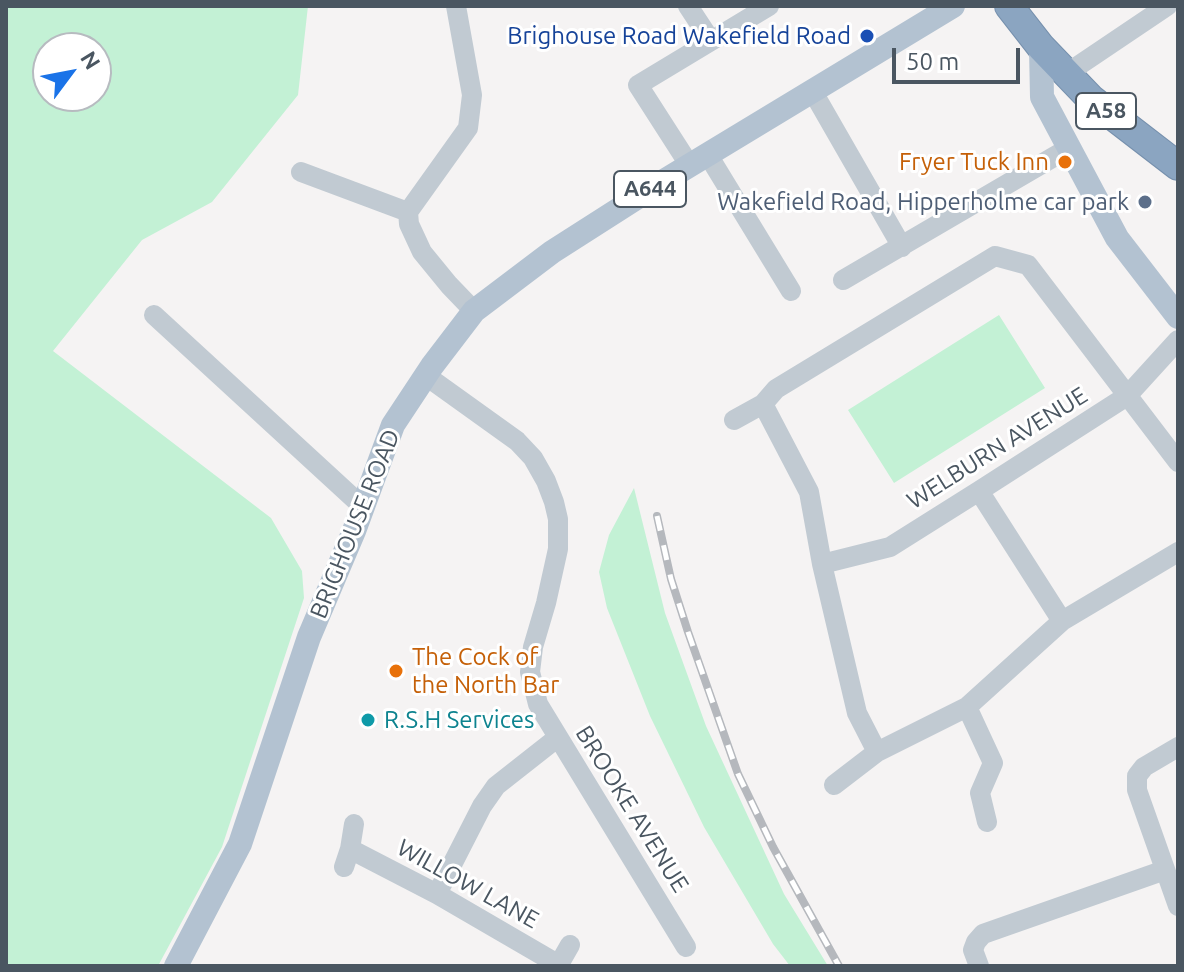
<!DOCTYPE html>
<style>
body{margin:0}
#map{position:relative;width:1184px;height:972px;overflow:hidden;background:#f5f3f3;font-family:Ubuntu,sans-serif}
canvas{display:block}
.frame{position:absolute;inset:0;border:8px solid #4a5661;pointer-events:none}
.north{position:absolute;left:32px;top:32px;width:80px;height:80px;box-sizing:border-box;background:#fff;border:2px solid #b7bbc0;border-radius:50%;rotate:58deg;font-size:22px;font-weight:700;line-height:32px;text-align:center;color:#4a5661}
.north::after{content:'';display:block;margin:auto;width:28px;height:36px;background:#1a73e8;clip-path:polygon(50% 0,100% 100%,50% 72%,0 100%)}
.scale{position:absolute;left:892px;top:48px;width:128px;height:36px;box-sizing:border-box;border:4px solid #4a5661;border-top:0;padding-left:10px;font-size:24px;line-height:28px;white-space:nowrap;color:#4a5661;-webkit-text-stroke:6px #fff;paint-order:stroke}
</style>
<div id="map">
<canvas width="1184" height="972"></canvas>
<div class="frame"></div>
<div class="north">N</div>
<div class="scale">50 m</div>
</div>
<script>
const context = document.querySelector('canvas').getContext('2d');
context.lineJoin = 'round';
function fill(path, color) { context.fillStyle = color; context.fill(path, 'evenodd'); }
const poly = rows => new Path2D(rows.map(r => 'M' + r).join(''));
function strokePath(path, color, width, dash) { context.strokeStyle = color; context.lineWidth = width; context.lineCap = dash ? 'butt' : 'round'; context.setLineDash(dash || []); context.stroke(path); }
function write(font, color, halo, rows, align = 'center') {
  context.font = font + ' Ubuntu,sans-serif'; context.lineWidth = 6; context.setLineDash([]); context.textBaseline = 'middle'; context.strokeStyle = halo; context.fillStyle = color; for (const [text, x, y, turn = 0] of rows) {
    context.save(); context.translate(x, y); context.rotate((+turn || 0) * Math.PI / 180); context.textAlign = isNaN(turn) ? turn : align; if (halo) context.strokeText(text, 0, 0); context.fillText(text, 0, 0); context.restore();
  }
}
fill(poly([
 [6,6,308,6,298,95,212,202,142,240,53,351,271,518,302,571,304,598,222,847,158,966,6,966],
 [48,48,96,48,96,96,48,96],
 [999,315,1045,388,894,483,848,410],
 [634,488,665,613,706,726,784,894,828,966,790,966,773,944,704,827,650,716,607,608,599,572,609,535]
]), '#c3f1d5');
const highway = poly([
 [1009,6,1041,47,1091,99,1178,166]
]);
strokePath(highway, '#7690ad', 30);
strokePath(poly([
 [456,6,472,95,468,128,408,212,409,224,422,252,449,285,474,311],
 [688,6,711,41],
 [1066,74,1167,6],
 [813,92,902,247],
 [708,155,791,291],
 [690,166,638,85,769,6],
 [301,172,408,212],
 [843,280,1069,148],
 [154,315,363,507],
 [425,375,517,441,533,458,546,481,554,502,558,519,558,549,546,603,533,647,530,672,538,704,686,947],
 [763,404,809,492,822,564,857,713,877,752],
 [734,420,763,404,776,389,995,256,1028,265,1178,462],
 [979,491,1062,621],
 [822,564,890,547,979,491,1127,396,1178,340],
 [967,707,993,763,980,793,987,822],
 [1178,747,1144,767,1137,776,1137,790,1178,906],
 [834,785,877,752,967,707,1062,621,1178,552],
 [350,849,437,894,559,965],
 [344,867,350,849,354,824],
 [437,894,482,806,496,786,557,738],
 [558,966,570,945],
 [979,966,973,950,976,942,983,934,1165,870]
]), '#c1cad2', 20);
strokePath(poly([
 [1041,47,1042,97,1117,238,1178,317],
 [176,966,240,844,309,637,354,531,393,425,432,366,474,311,552,252,649,190,953,6]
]), '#b3c2d1', 24);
strokePath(highway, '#8ba5c1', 28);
const rail = poly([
 [657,516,671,579,688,632,738,774,773,847,839,966]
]);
strokePath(rail, '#b5b8bd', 8);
strokePath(rail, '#fff', 5, [15]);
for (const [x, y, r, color] of [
 [867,36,8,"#1a4fb4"],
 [1065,162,8,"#e8710a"],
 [1145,202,8,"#5c6f8a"],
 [396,671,8,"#e8710a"],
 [368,720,8,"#0f9aa8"]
]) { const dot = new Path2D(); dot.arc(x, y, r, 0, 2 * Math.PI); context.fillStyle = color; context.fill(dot); strokePath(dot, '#fff', 3); }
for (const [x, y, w] of [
 [1106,111,60],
 [650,189,72]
]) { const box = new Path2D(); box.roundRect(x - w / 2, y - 18, w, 36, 6); context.fillStyle = '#fff'; context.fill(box); strokePath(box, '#4a5661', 2); }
write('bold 22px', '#4a5661', null, [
 ["A58",1106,111],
 ["A644",650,189]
]);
write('24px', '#164399', '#fff', [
 ["Brighouse Road Wakefield Road",851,36]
], 'right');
write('24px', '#c56008', '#fff', [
 ["Fryer Tuck Inn",1049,162],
 ["The Cock of",412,657,"left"],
 ["the North Bar",412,685,"left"]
], 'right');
write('24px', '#4e5e75', '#fff', [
 ["Wakefield Road, Hipperholme car park",1129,202]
], 'right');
write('24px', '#4a5661', '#fff', [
 ["WELBURN AVENUE",997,448,-32],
 ["BRIGHOUSE ROAD",355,524,-68],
 ["BROOKE AVENUE",632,809,58],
 ["WILLOW LANE",468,884,29]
]);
write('24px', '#0d838f', '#fff', [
 ["R.S.H Services",384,720]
], 'left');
</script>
